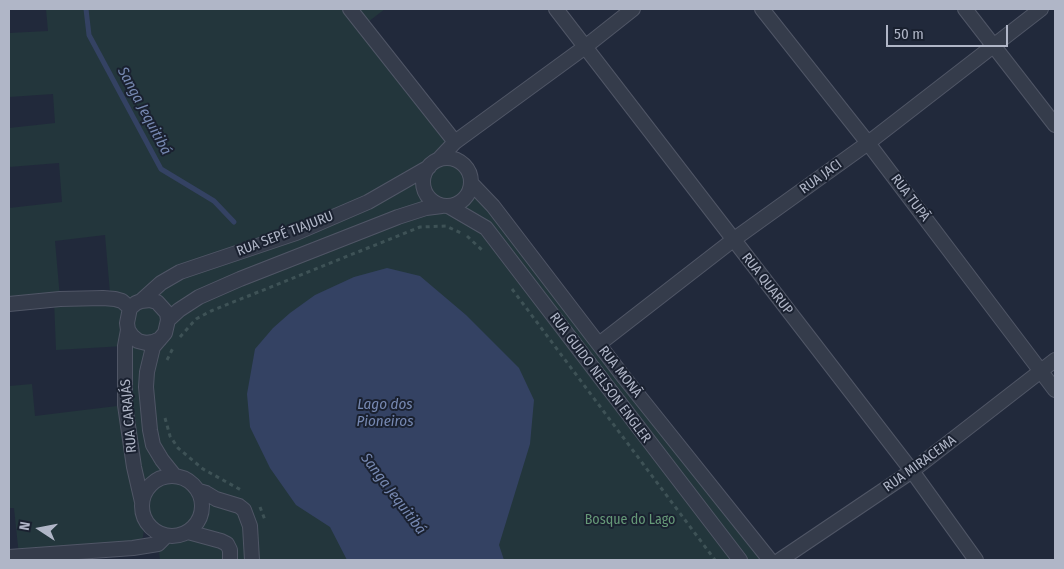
<!DOCTYPE html>
<meta charset="utf-8">
<style>
body{margin:0}
#map{position:relative;width:1064px;height:569px;overflow:hidden;background:#21293b;font-family:"Fira Sans Condensed",sans-serif}
canvas{display:block}
.frame{position:absolute;inset:0;border:10px solid #b0b6c7;pointer-events:none}
.north{position:absolute;left:15px;top:504px;width:50px;height:50px;-webkit-text-stroke:4px #1a2130;paint-order:stroke;rotate:281deg;font-size:14px;font-weight:700;line-height:20px;text-align:center;color:#b0b6c7}
.north::after{content:'';display:block;margin:auto;width:18px;height:22px;background:#b0b6c7;clip-path:polygon(50% 0,100% 100%,50% 72%,0 100%)}
.scale{position:absolute;left:886px;top:25px;width:122px;height:22px;box-sizing:border-box;border:2px solid #b0b6c7;border-top:0;padding-left:6px;font-size:15px;line-height:18px;white-space:nowrap;color:#b0b6c7;-webkit-text-stroke:4px #1a2130;paint-order:stroke}
</style>
<div id="map">
<canvas width="1064" height="569"></canvas>
<div class="frame"></div>
<div class="north">N</div>
<div class="scale">50 m</div>
</div>
<script>
const context = document.querySelector('canvas').getContext('2d');
context.lineJoin = 'round';
function fill(path, color) { context.fillStyle = color; context.fill(path, 'evenodd'); }
const poly = rows => new Path2D(rows.map(r => 'M' + r).join(''));
function strokePath(path, color, width, dash) { context.strokeStyle = color; context.lineWidth = width; context.lineCap = dash ? 'butt' : 'round'; context.setLineDash(dash || []); context.stroke(path); }
function write(font, color, halo, rows, align = 'center') {
  context.font = font + ' "Fira Sans Condensed",sans-serif'; context.lineWidth = 4; context.setLineDash([]); context.textBaseline = 'middle'; context.strokeStyle = halo; context.fillStyle = color; for (const [text, x, y, turn = 0] of rows) {
    context.save(); context.translate(x, y); context.rotate((+turn || 0) * Math.PI / 180); context.textAlign = isNaN(turn) ? turn : align; if (halo) context.strokeText(text, 0, 0); context.fillText(text, 0, 0); context.restore();
  }
}
fill(poly([
 [46,9,385,9,364,25,455,142,446,158,461,162,467,168,470,175,471,183,770,560,160,560,158,544,166,536,156,531,145,520,143,537,133,548,93,551,93,560,33,560,19,556,14,508,9,508,9,386,32,384,35,416,125,405,124,346,56,350,54,300,9,304,9,208,62,202,59,163,9,167,9,128,55,123,53,94,9,97,9,33,48,31],
 [105,235,110,293,60,298,55,241]
]), '#23363c');
fill(poly([
 [387,268,420,276,466,315,519,368,534,400,530,444,499,545,504,560,347,560,330,527,296,505,270,468,250,427,247,394,255,349,273,328,290,313,315,295,354,277]
]), '#344263');
strokePath(poly([
 [86,9,89,35,161,169,214,201,234,222]
]), '#344263', 5);
const minor = poly([
 [350,9,455,142],
 [556,9,912,471,976,560],
 [762,9,868,143,1055,390],
 [965,9,1055,125],
 '423 182a24 24 0 1 1 48 0a24 24 0 1 1-48 0Z',
 [438,160,455,142,585,47,633,9],
 [471,183,493,206,623,376,770,560],
 [450,207,486,228,740,560],
 [141,301,161,283,180,272,296,233,368,202,429,167],
 [9,304,60,299,103,298,115,299,122,301,130,308],
 [168,320,179,310,199,297,240,279,398,217,426,208,442,206],
 [128,330,125,346,125,405,134,467,142,502],
 [160,339,153,342,146,343,138,341,132,336,128,330,127,323,130,308,136,303,141,301,150,300,157,302,167,313,168,320,165,333,153,347,147,372,146,387,150,430,153,445,162,460,174,475],
 [599,344,733,240,868,143,1041,9],
 '142 506a30 30 0 1 1 60 0a30 30 0 1 1-60 0Z',
 [199,491,206,493,216,499,239,506,244,510,250,526,252,560],
 [188,532,221,541,227,544,230,550,230,560],
 [9,557,133,548,158,544,166,536],
 [780,560,912,471,1055,360]
]);
strokePath(minor, '#505666', 16);
strokePath(poly([
 [467,236,484,252],
 [512,289,715,560],
 [180,337,196,319,211,311,420,227,446,226,461,233],
 [167,360,173,348],
 [165,418,170,436,178,448,203,469,241,490],
 [260,507,265,520]
]), '#3e5256', 3, [4, 4]);
strokePath(minor, '#353c4b', 14);
write('14px', '#b0b6c7', '#1a2130', [
 ["RUA JACI",821,177,-36],
 ["RUA TUPÃ",910,198,53],
 ["RUA SEPÉ TIAJURU",285,234,-21],
 ["RUA QUARUP",767,284,52],
 ["RUA MONÃ",620,372,52],
 ["RUA GUIDO NELSON ENGLER",600,378,53],
 ["RUA CARAJÁS",129,416,-95],
 ["RUA MIRACEMA",920,464,-36]
]);
write('14px', '#669978', '#1a2130', [
 ["Bosque do Lago",630,520]
]);
write('italic 15px', '#7688b1', '#1a2130', [
 ["Sanga Jequitibá",144,111,62],
 ["Lago dos",385,405],
 ["Pioneiros",385,422],
 ["Sanga Jequitibá",393,494,53]
]);
</script>
